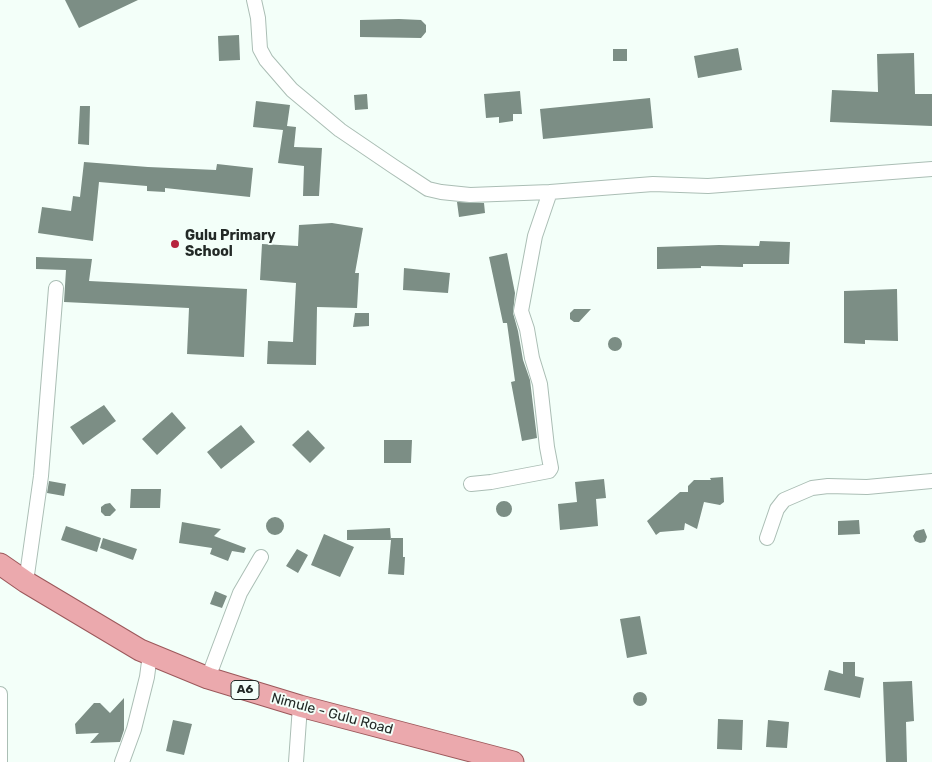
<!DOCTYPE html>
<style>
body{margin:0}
canvas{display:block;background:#f3fff9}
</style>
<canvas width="932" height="762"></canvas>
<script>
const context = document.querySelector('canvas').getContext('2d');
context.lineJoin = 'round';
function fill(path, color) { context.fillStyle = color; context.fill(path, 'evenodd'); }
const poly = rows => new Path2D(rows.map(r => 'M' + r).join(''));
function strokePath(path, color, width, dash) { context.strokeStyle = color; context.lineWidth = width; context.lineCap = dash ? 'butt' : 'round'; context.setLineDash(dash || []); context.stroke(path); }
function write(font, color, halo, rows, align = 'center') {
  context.font = font + ' Rubik,sans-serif'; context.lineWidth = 4; context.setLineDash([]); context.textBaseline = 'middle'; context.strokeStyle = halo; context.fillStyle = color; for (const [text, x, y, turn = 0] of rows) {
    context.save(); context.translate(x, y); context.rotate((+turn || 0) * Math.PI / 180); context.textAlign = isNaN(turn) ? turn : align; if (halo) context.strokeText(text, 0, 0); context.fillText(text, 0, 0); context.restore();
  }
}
fill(poly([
 [65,0,138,0,79,28],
 [399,19,421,20,426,25,426,32,421,38,360,37,360,20],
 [239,35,240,60,219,61,218,36],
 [738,48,742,70,698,78,694,56],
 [613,49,627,49,627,61,613,61],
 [914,53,915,94,932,94,932,126,830,122,832,90,878,92,877,54],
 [520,91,522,114,513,114,513,121,499,123,499,117,486,118,484,94],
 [367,94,368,109,355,110,354,95],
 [650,98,653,128,543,139,540,109],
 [256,101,290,105,287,126,296,127,294,147,322,148,319,196,303,196,304,166,278,163,283,130,253,127],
 [80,106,90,106,89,145,78,144],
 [84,162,148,167,216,170,217,164,253,168,250,197,165,188,165,192,147,191,147,186,99,182,93,241,38,233,42,207,71,211,73,196,80,197],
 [457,202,484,203,485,213,459,217],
 [332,223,363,228,355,273,359,273,357,308,317,307,316,365,267,364,268,341,293,342,296,283,260,280,262,244,298,246,299,225],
 [760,241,790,242,789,264,743,264,743,267,701,266,701,268,657,269,657,247,719,245,759,246],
 [507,253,515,293,513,313,518,331,523,360,530,380,537,438,522,441,511,382,515,381,507,323,503,323,489,257],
 [36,257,92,259,89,281,247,289,244,357,187,354,189,308,64,302,66,270,36,269],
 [404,268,450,273,448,293,403,290],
 [897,289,898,341,865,340,865,344,844,343,844,291],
 [574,309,591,309,579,322,574,322,570,319,570,313],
 [355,313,369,313,369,326,353,327],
 '608 344a7 7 0 1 1 14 0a7 7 0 1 1-14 0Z',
 [104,405,116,421,83,445,70,427],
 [172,412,186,428,157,455,142,439],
 [241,425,255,442,221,469,207,452],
 [308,430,325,448,310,463,292,445],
 [384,440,412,440,411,463,384,463],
 [723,477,724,502,720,505,704,502,697,529,685,523,684,530,660,532,656,535,647,521,680,492,688,492,688,486,694,480,711,480,710,478],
 [604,479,606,498,596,499,598,526,560,530,558,504,577,502,575,482],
 [49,481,66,484,64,496,47,493],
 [131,489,161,489,160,508,130,508],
 '496 509a8 8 0 1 1 16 0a8 8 0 1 1-16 0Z',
 [110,503,116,510,110,516,105,516,101,512,101,507,105,504],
 '266 526a9 9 0 1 1 18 0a9 9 0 1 1-18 0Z',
 [859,520,860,534,838,535,838,521],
 [182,522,221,529,214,536,246,548,244,553,232,551,228,561,210,554,212,548,179,543],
 [66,526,101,538,97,552,61,540],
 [390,528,391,540,391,538,403,538,403,557,405,557,404,575,388,574,391,540,347,540,347,530],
 [924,529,927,537,925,542,920,543,915,541,913,536,916,531],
 [324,534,354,547,340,577,311,565],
 [103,538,137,549,133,560,100,548],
 [297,549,308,555,298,573,286,566],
 [215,591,227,596,222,608,210,604],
 [640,616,647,654,627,658,620,619],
 [843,662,855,662,855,676,864,678,860,698,824,690,829,670,843,674],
 [912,681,914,721,906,722,907,762,886,762,883,682],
 '633 699a7 7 0 1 1 14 0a7 7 0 1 1-14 0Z',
 [124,698,124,730,120,742,90,743,99,733,76,734,75,724,94,703,100,703,110,713],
 [718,719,743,720,742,750,717,749],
 [173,720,192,724,184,755,166,751],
 [768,720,789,722,787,748,766,747]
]), '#7c8e85');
const minor = poly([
 [254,0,258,18,260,49,266,60,292,90,340,130,393,166,428,189,441,192,470,195,550,192],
 [471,484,491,482,549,471,551,468,547,447,540,384,532,358,527,329,521,311,535,236,550,192,653,184,708,186,932,169],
 [767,538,777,509,784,500,812,488,828,486,867,487,932,481],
 [26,582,41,476,56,288],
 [208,678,240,593,261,557],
 [0,694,0,762],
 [122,762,134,729,147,677,150,654],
 [296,762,300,706]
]);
const primary = poly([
 [0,564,26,582,140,650,208,678,300,706,513,762]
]);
strokePath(minor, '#abbeb5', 16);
strokePath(primary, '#9c585b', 23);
strokePath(minor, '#fff', 14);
strokePath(primary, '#eba9ad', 21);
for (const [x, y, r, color] of [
 [175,244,5,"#b6243d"]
]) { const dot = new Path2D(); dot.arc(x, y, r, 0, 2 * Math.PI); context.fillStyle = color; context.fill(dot); strokePath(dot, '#f3fff9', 2); }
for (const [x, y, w] of [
 [245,690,28]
]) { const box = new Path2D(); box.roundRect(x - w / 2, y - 9.5, w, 19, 4); context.fillStyle = '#f3fff9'; context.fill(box); strokePath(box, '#232a27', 1); }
write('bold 12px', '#232a27', null, [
 ["A6",245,690]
]);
write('bold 14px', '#232a27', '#f3fff9', [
 ["Gulu Primary",185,236],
 ["School",185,252]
], 'left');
write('14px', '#232a27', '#f3fff9', [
 ["Nimule - Gulu Road",332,714,15]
]);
</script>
